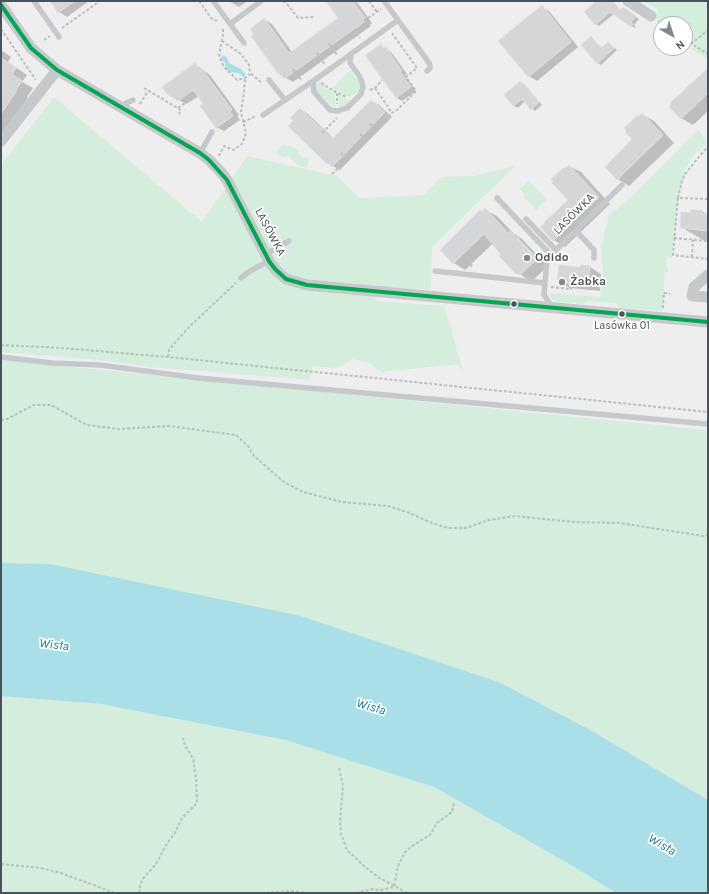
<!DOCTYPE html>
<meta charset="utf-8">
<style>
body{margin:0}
#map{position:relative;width:709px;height:894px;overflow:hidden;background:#efeeee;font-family:Karla,sans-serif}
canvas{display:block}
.frame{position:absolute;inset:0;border:2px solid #47525a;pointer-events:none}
.north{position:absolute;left:653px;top:16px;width:40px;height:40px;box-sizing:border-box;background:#fff;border:1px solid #b5babd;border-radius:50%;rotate:141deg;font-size:11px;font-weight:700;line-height:16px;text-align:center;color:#47525a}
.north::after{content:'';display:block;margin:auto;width:14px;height:18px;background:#82898e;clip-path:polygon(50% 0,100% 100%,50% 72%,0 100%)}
</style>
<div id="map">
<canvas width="709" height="894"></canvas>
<div class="frame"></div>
<div class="north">N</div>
</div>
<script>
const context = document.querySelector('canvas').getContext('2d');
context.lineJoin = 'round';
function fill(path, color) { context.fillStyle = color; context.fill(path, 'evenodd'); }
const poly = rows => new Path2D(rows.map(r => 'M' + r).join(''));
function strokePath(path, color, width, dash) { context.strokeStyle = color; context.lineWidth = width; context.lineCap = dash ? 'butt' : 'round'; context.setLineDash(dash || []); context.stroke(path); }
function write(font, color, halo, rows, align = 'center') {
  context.font = font + ' Karla,sans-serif'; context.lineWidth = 3.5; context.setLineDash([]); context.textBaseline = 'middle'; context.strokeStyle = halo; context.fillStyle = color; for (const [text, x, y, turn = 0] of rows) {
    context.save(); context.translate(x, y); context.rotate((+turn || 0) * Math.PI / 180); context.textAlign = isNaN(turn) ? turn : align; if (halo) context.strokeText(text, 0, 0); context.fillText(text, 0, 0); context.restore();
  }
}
fill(poly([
 [643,1,708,1,708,59,691,49,697,45,685,38,685,24,665,24,654,16,658,12,658,10,651,5],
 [350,70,360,85,358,92,350,97,332,89],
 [318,80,321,85,335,94,336,108,332,106,317,92,316,85],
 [338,95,350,100,352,99,344,107,339,108],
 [54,97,202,222,247,156,337,176,359,198,424,195,442,177,474,176,515,166,432,247,431,290,387,288,374,301,444,306,463,371,457,364,383,372,377,369,371,364,353,358,342,366,335,368,312,366,311,380,151,367,100,360,1,352,1,165],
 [699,130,707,143,693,156,684,171,685,174,682,181,678,198,672,257,667,257,666,263,668,272,665,272,662,311,620,308,616,303,587,301,583,304,557,302,553,300,551,298,550,293,600,297,603,273,601,246,609,214,620,207],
 [283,145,294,147,302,157,309,158,307,168,297,165,288,155,283,158,276,151],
 [529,181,547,199,536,210,523,196,525,195,520,189],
 [1,360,708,430,708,800,592,731,501,683,50,564,1,563],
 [1,696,101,704,285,740,434,787,571,865,616,893,1,893]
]), '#d4eddc');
fill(poly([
 [221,55,227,57,229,63,241,69,246,74,244,77,238,73,230,72,226,69,225,62,221,60],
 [1,563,50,564,301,616,501,683,592,731,708,800,708,893,616,893,571,865,434,787,285,740,101,704,1,696]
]), '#aadfe8');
fill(poly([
 [51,1,89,1,67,17,59,12],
 [229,1,248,1,239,7],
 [328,1,356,1,372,23,370,25,371,26,293,82,279,74,264,19,272,24,292,52,340,18],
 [598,1,613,1,621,11,626,10,639,19,634,25,636,27,635,28,631,26,614,14,599,26,596,24],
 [542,7,549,11,578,47,537,81,529,76],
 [591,37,602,48,608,43,617,50,601,65,598,63],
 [381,46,391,52,407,74,405,76,416,91,402,101,397,98,367,56],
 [1,50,11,57,8,62,27,75,22,82,33,88,27,97,28,98,4,133,1,135],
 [195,64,210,75,239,115,237,116,240,120,224,131,216,127,204,103,199,96,186,104,168,94],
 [708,69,708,111,693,125,681,118],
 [521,82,524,84,542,105,535,111,525,101,518,108,514,106,506,96],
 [372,101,379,105,392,117,340,170,327,163,294,121,301,109,308,114,334,139],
 [642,114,654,121,674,143,629,186,618,179,634,139,640,117],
 [569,166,581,172,610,204,565,247,554,240,569,200,564,170],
 [485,210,497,216,514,234,522,239,546,264,547,267,532,281,517,273,501,256,503,255,493,243,465,270,454,263,482,212],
 [515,237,517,237,539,260,537,261],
 [702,211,708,215,708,240,703,240,681,227,691,214],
 [590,267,601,274,600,291,570,288,558,281,581,268]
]), '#0003');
const building = poly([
 [50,1,75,1,58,13,50,1],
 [326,1,353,1,365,18,363,20,364,22,284,79,280,73,279,75,251,36,254,34,250,29,264,18,289,53,338,18,326,1],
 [596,1,612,1,620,10,623,7,636,16,631,22,633,24,631,27,610,12,595,25,584,12,596,1],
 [542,5,571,42,528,77,498,41,542,5],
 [591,36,601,48,608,42,614,48,597,64,581,45,591,36],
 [381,44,384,49,386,47,393,58,402,71,400,72,411,87,396,98,365,55,381,44],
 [1,58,16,68,12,74,22,81,16,90,17,90,1,114,1,58],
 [195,63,200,70,202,69,232,110,230,112,233,116,216,128,200,106,203,103,193,90,178,101,168,95,162,87,195,63],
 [708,68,708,93,681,119,669,107,671,104,670,103,708,68],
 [520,81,539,102,531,110,522,99,513,106,504,95,520,81],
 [371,100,385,112,332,167,328,163,327,164,288,126,293,121,290,118,300,108,332,139,371,100],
 [642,113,663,135,617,180,605,167,632,139,625,132,626,130,624,128,638,115,639,116,642,113],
 [569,165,599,197,553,241,540,227,545,223,544,222,568,200,552,183,553,182,551,179,563,168,564,169,569,165],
 [485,208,508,233,510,231,535,257,533,258,536,260,520,275,517,273,516,274,499,256,501,255,484,234,453,264,440,250,480,210,482,212,485,208],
 [691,210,702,210,702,214,708,214,708,231,680,228,681,212,690,213,691,210],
 [559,265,580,267,581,265,590,266,588,285,557,282,559,265]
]);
fill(building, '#d5d6d7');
strokePath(building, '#e0e0e1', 1);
strokePath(poly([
 [199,1,211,18,217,21],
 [283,1,288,5,298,18,315,17],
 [369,1,377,12],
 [364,21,381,9],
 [658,21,662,24],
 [62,28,100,1],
 [1,29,36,80],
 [354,29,360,38],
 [44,40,50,36],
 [685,40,708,54],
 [222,41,241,54,249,65,250,74,245,78,237,80,225,68,221,61,219,55,223,34,223,28],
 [329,44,338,56],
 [691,44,708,30],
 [317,53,325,65],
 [293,69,302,81],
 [251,74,261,82],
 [321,83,337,93,347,97],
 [144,88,181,110,179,114],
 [375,88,392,113],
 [370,90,375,88,382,80],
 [337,93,337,104],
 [140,104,148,91],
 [178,108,196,95],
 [243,122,256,116],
 [370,124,376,129],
 [322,133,337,118],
 [360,134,366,140],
 [341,153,347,159],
 [219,156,224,146,233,150,242,144,246,133,241,112,244,92,245,78],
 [332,174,392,113,397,110,416,91,406,77,417,68,392,33],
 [678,198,682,181,685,174,708,146],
 [708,199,678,198,673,255,708,259],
 [674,238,708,241],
 [464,254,472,262],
 [692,257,693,240],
 [471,267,472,262,492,243],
 [551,287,571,289,572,283],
 [663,308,664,293,670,294],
 [1,345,62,348,168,357,708,412],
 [168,357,169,350,172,346,189,327,236,283],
 [1,420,7,419,34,405,51,405,87,425,119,429,169,426,236,435,248,446,254,456,284,482,303,492,342,502,388,506,407,512,432,523,448,528,466,528,489,520,516,516,574,522,620,523,703,536,708,535],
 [339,768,343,786,340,821,341,834,347,850,364,866,378,877,407,893],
 [1,864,41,868,61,873,115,893],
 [140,893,139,890,142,880,156,864,166,845,175,833,182,818,197,803,196,779,193,758,185,746,183,738],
 [266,893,290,891,309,893],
 [356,893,372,889,381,890,394,887,398,866,405,852,415,844,430,835,437,823,452,812,454,802]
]), '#b6c1bd', 2, [3, 2]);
strokePath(poly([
 [34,1,59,37],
 [384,1,427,60,430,65,430,68,427,71],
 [214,2,244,43],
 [230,24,261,1],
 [269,80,285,100],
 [313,81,314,92,330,110,338,111,347,108,361,94,363,86,360,77,350,63,351,54],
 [120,106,133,100],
 [263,115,319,77,398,20],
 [200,153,212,132],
 [497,198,551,255],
 [526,219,556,250],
 [576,231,594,250,594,258],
 [266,254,289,241],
 [435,271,545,283],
 [241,278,250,271,269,261],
 [552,307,544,295,547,259,622,185],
 [1,357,52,363,100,365,198,378,708,424]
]), '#c6c9cb', 5.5);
strokePath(poly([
 [628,1,651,16],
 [1,5,31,48,57,70,200,153,209,160,220,171,227,180,269,261,275,269,286,279,307,285,708,322],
 [1,141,57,70],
 [708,275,694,287,692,296,708,297]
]), '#c6c9cb', 11);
strokePath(poly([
 [1,5,31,48,57,70,200,153,209,160,227,180,269,261,275,269,286,279,307,285,708,322]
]), '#00a651', 4);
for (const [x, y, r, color] of [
 [527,258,4,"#82898e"],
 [562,282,4,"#82898e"],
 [514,304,3.5,"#47525a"],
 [622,314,3.5,"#47525a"]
]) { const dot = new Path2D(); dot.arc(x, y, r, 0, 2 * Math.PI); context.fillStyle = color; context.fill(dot); strokePath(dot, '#fff', 1.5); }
write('11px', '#47525a', '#fff', [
 ["Lasówka 01",622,326]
]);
write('12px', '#47525a', '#fff', [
 ["LASÓWKA",574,214,-45],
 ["LASÓWKA",270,232,62]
]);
write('bold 12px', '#47525a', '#fff', [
 ["Odido",535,258],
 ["Żabka",570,282]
], 'left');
write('italic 13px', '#157d91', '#fff', [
 ["Wisła",54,645,7],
 ["Wisła",371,707,17],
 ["Wisła",662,845,31]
]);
</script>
